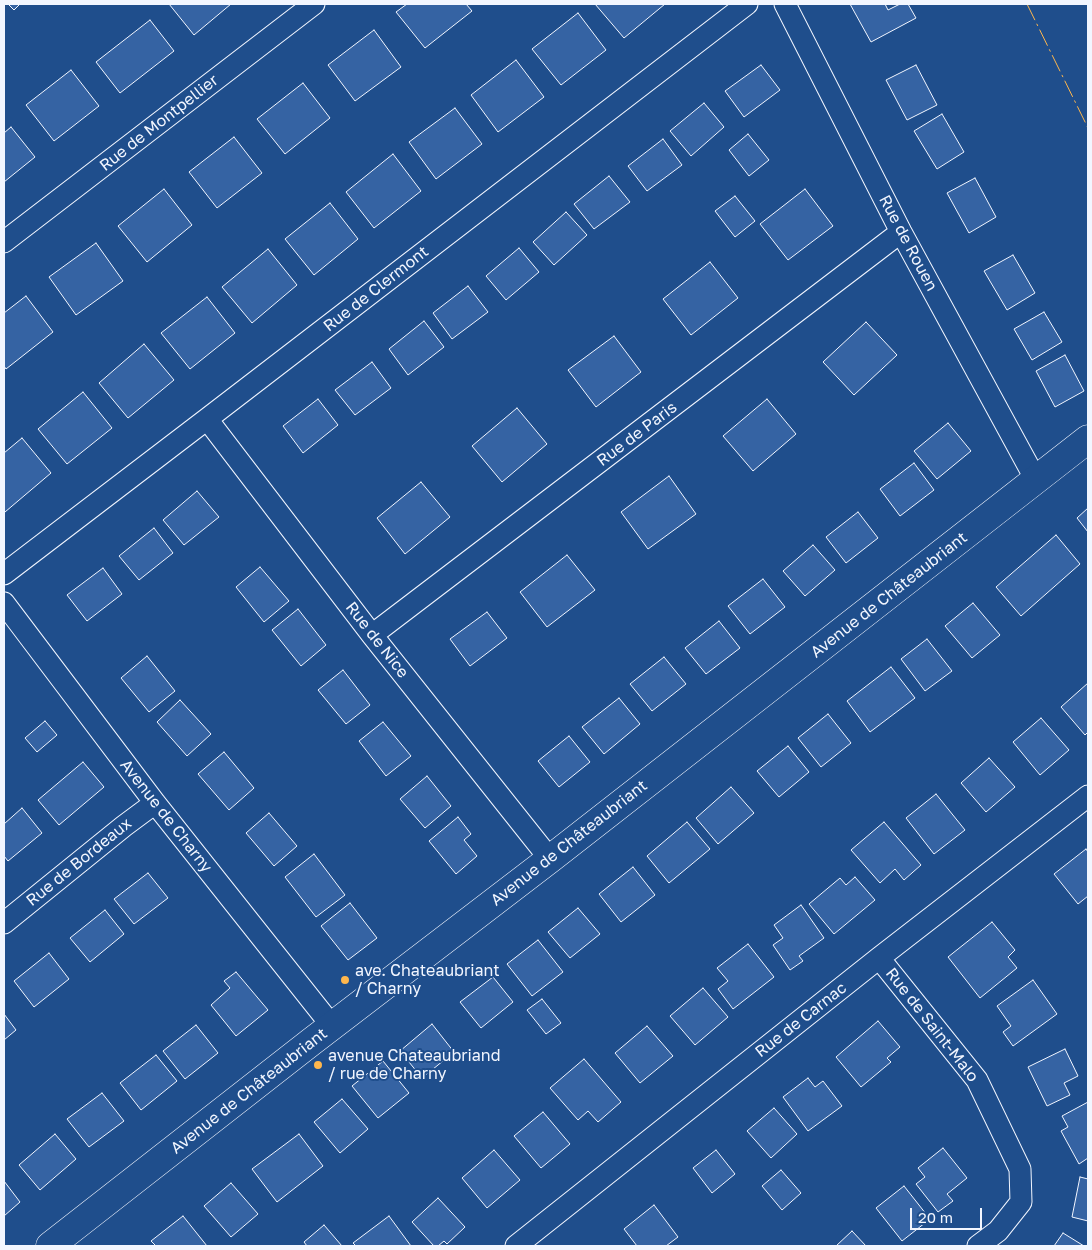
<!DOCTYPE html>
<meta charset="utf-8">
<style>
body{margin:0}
#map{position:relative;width:1092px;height:1250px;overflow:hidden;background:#1f4e8c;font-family:"Golos Text",sans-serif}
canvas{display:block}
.frame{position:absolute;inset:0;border:5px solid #f2f6ff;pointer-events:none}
.scale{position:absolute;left:910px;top:1208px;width:72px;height:22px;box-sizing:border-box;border:2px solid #f2f6ff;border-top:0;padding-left:6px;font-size:15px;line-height:18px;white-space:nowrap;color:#f2f6ff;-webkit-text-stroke:4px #1f4e8c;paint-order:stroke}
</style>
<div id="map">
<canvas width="1092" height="1250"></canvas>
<div class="frame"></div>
<div class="scale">20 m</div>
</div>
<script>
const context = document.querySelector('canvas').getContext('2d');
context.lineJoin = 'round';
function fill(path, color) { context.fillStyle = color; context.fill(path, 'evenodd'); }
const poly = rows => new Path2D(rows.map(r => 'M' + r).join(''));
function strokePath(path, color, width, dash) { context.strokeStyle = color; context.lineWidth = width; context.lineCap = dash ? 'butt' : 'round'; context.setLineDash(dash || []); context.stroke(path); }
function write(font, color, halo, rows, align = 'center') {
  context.font = font + ' "Golos Text",sans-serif'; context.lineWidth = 4; context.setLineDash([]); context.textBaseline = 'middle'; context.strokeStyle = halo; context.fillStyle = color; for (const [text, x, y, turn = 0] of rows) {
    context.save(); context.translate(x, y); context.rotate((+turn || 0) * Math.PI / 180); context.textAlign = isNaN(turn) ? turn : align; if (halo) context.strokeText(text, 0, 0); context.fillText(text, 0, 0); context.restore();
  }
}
const building = poly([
 [8,4,20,4,14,10,8,4],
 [169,4,231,4,194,35,169,4],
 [407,4,466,4,472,11,425,48,396,12,407,4],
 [595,4,665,4,624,38,595,4],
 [850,4,885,4,888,10,900,4,908,4,916,18,871,42,850,4],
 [578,13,606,50,561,85,532,49,578,13],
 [150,20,174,51,120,93,96,62,150,20],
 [374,30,401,67,355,101,328,65,374,30],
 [516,60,544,97,498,132,471,95,516,60],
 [761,65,780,90,744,117,725,91,761,65],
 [916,65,937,105,907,120,886,80,916,65],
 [71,70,99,106,54,141,26,105,71,70],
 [303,83,330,118,285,154,257,119,303,83],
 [704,103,724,127,691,156,670,131,704,103],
 [455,108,482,144,436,179,409,142,455,108],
 [942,114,964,152,937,169,914,131,942,114],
 [11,127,35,157,4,182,4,133,11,127],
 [748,134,769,160,749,176,729,150,748,134],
 [234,137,262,173,217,208,189,172,234,137],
 [663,139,682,165,647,191,628,166,663,139],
 [393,154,421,191,374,228,346,192,393,154],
 [609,176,630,202,594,229,574,204,609,176],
 [975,178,996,217,969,233,947,193,975,178],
 [164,189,192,225,147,262,118,226,164,189],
 [805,189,833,226,788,260,760,224,805,189],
 [735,196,755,221,735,237,715,211,735,196],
 [330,203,358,239,314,275,285,239,330,203],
 [566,212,587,235,554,265,533,242,566,212],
 [96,243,123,281,76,315,49,277,96,243],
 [519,248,539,272,506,300,486,276,519,248],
 [268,249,297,285,252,323,222,287,268,249],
 [1013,255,1035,293,1007,310,984,271,1013,255],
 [710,262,738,298,691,335,663,299,710,262],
 [468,286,488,312,452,339,433,313,468,286],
 [26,296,53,332,6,369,4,366,4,313,26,296],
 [207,297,235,333,190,369,161,333,207,297],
 [1044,312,1062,342,1032,360,1014,329,1044,312],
 [424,321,444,347,408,375,389,349,424,321],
 [866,322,897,355,854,395,823,362,866,322],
 [614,336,641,372,596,407,568,370,614,336],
 [144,344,174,380,128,418,99,383,144,344],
 [1065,355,1084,391,1055,407,1036,371,1065,355],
 [372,362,391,388,355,415,335,390,372,362],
 [83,392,112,428,67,464,38,429,83,392],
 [318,399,338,425,303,453,283,426,318,399],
 [767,399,796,434,753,471,723,436,767,399],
 [517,408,547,444,502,482,472,446,517,408],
 [948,423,971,451,937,479,914,451,948,423],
 [22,438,51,473,5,512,4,510,4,453,22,438],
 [914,463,934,490,900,516,880,489,914,463],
 [669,476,696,514,648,549,621,512,669,476],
 [421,482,450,517,405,554,377,518,421,482],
 [197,491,219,517,184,545,163,520,197,491],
 [1088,508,1088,532,1077,518,1088,508],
 [858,512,878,538,846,563,826,537,858,512],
 [154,528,173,553,139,580,119,556,154,528],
 [1056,535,1080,564,1021,616,996,587,1056,535],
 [813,545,835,570,805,596,783,571,813,545],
 [567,555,595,590,547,627,520,592,567,555],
 [260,567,289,601,264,622,236,587,260,567],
 [103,568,122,594,87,621,67,595,103,568],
 [763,579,785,607,750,634,728,606,763,579],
 [973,603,1000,635,972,658,945,626,973,603],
 [298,609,326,645,301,666,272,630,298,609],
 [487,612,507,638,470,666,450,639,487,612],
 [719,621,740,648,706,674,685,648,719,621],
 [927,639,952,671,925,691,901,659,927,639],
 [147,656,175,691,149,712,121,678,147,656],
 [664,657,686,684,652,711,630,684,664,657],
 [891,667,915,698,870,732,847,701,891,667],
 [343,670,370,705,346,724,318,690,343,670],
 [1088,683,1088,732,1085,735,1061,707,1088,683],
 [619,698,640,724,604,754,582,727,619,698],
 [180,700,211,734,187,756,157,722,180,700],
 [828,714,851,743,821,767,798,738,828,714],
 [1041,718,1069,750,1040,775,1013,742,1041,718],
 [45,721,57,735,37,752,25,738,45,721],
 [383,722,411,756,386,776,359,741,383,722],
 [569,736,590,762,559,787,538,761,569,736],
 [788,746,809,772,779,797,757,771,788,746],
 [224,752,254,788,229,810,198,774,224,752],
 [989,758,1015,787,986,812,961,783,989,758],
 [83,762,104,787,59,825,38,800,83,762],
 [427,776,451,806,425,828,400,799,427,776],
 [731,787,754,813,718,844,696,818,731,787],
 [936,794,965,830,934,854,906,818,936,794],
 [22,808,42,833,8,861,4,856,4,824,22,808],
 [269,813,297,846,274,866,246,833,269,813],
 [458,817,471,834,464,840,477,856,456,874,429,841,458,817],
 [687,822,710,849,669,883,647,856,687,822],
 [884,822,921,865,904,880,895,869,880,883,851,850,884,822],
 [1086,849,1088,852,1088,896,1078,904,1054,874,1086,849],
 [314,854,345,895,316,917,285,877,314,854],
 [633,867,655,895,621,922,599,894,633,867],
 [148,873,168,898,134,924,114,899,148,873],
 [855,877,875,900,834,934,809,904,840,878,846,885,855,877],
 [350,903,377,938,348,960,321,926,350,903],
 [801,905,824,938,799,956,803,961,790,970,773,945,783,938,774,925,801,905],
 [578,908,600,934,570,958,548,932,578,908],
 [105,910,124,934,90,962,70,938,105,910],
 [992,922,1015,950,1008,957,1017,968,980,998,948,957,992,922],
 [538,940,563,972,532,996,507,964,538,940],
 [748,944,774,977,733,1009,718,989,728,981,717,968,748,944],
 [49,953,69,979,34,1007,14,981,49,953],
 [236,972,268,1010,236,1036,211,1005,230,988,224,981,236,972],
 [493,977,513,1002,481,1028,460,1002,493,977],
 [1033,980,1057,1014,1013,1046,1003,1032,1011,1026,997,1006,1033,980],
 [703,988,728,1017,695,1045,670,1016,703,988],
 [542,999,561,1023,546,1034,527,1010,542,999],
 [4,1014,16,1030,4,1040,4,1014],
 [878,1021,900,1047,887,1058,891,1062,861,1087,836,1057,878,1021],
 [432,1024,454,1052,422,1078,400,1051,432,1024],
 [196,1025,218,1053,185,1079,163,1051,196,1025],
 [647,1026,673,1056,640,1083,615,1053,647,1026],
 [1065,1049,1078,1076,1064,1083,1070,1095,1047,1106,1028,1067,1065,1049],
 [156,1055,177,1081,141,1110,120,1083,156,1055],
 [584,1059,621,1102,598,1122,588,1111,578,1120,550,1088,584,1059],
 [383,1061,409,1093,378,1118,352,1086,383,1061],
 [808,1078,815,1087,823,1081,842,1106,808,1131,783,1097,808,1078],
 [102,1093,124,1121,89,1147,67,1119,102,1093],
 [342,1099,368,1129,340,1153,314,1122,342,1099],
 [1088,1102,1088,1158,1079,1164,1061,1131,1068,1127,1062,1116,1088,1102],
 [774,1108,797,1134,771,1158,747,1131,774,1108],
 [543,1112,570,1144,541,1168,514,1136,543,1112],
 [55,1134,76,1159,40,1190,19,1165,55,1134],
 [299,1134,323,1166,277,1202,252,1169,299,1134],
 [943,1148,967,1178,947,1194,953,1201,938,1212,916,1184,925,1177,918,1168,943,1148],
 [494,1150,520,1180,487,1208,462,1178,494,1150],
 [716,1150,735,1174,712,1193,693,1168,716,1150],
 [781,1170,801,1193,782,1210,762,1186,781,1170],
 [1080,1177,1088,1179,1088,1221,1072,1217,1080,1177],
 [4,1181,20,1202,4,1216,4,1181],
 [231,1183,258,1214,231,1237,204,1206,231,1183],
 [904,1186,930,1219,902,1241,876,1208,904,1186],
 [438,1198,465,1227,447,1244,444,1241,438,1246,434,1246,412,1222,438,1198],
 [654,1205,678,1237,666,1246,637,1246,624,1229,654,1205],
 [183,1216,207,1246,156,1246,151,1241,183,1216],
 [389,1216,411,1246,356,1246,353,1243,389,1216],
 [324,1225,342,1246,307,1246,304,1242,324,1225],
 [852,1231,866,1246,836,1246,852,1231],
 [1063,1233,1084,1246,1054,1246,1063,1233]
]);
fill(building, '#3563a3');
strokePath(building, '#f2f6ff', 1);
const minor = poly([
 [785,4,901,232,1036,480],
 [4,242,314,4],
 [207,419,372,635,550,859],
 [4,574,207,419,747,4],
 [4,603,155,803,332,1026],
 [372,635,901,232],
 [4,923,124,826,155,803],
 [879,958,977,1080,1020,1169,1021,1202,998,1231,978,1246],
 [516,1246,879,958,1088,796]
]);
const tertiary = poly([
 [50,1246,311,1042,550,859,1088,439]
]);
strokePath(minor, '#f2f6ff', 23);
strokePath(tertiary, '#f2f6ff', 29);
strokePath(minor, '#1f4e8c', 21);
strokePath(tertiary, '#1f4e8c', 28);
strokePath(poly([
 [1027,4,1088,128]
]), '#ffb74d', 1, [18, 4, 2.5, 4]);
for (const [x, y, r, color] of [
 [345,980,5,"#ffb74d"],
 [318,1065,5,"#ffb74d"]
]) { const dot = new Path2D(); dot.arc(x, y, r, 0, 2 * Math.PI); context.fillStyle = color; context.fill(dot); strokePath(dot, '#1f4e8c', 2); }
write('16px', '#f2f6ff', '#1f4e8c', [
 ["Rue de Montpellier",159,123,-38],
 ["Rue de Rouen",908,243,62],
 ["Rue de Clermont",376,289,-38],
 ["Rue de Paris",637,434,-37],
 ["Avenue de Châteaubriant",889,595,-38],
 ["Rue de Nice",377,640,52],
 ["Avenue de Charny",166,816,52],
 ["Avenue de Châteaubriant",569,843,-38],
 ["Rue de Bordeaux",79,862,-39],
 ["Rue de Carnac",801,1020,-38],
 ["Rue de Saint-Malo",932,1025,52],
 ["Avenue de Châteaubriant",249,1091,-38]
]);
write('16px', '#f2f6ff', '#1f4e8c', [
 ["ave. Chateaubriant",355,971],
 ["/ Charny",355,989],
 ["avenue Chateaubriand",328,1056],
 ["/ rue de Charny",328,1074]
], 'left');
</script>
